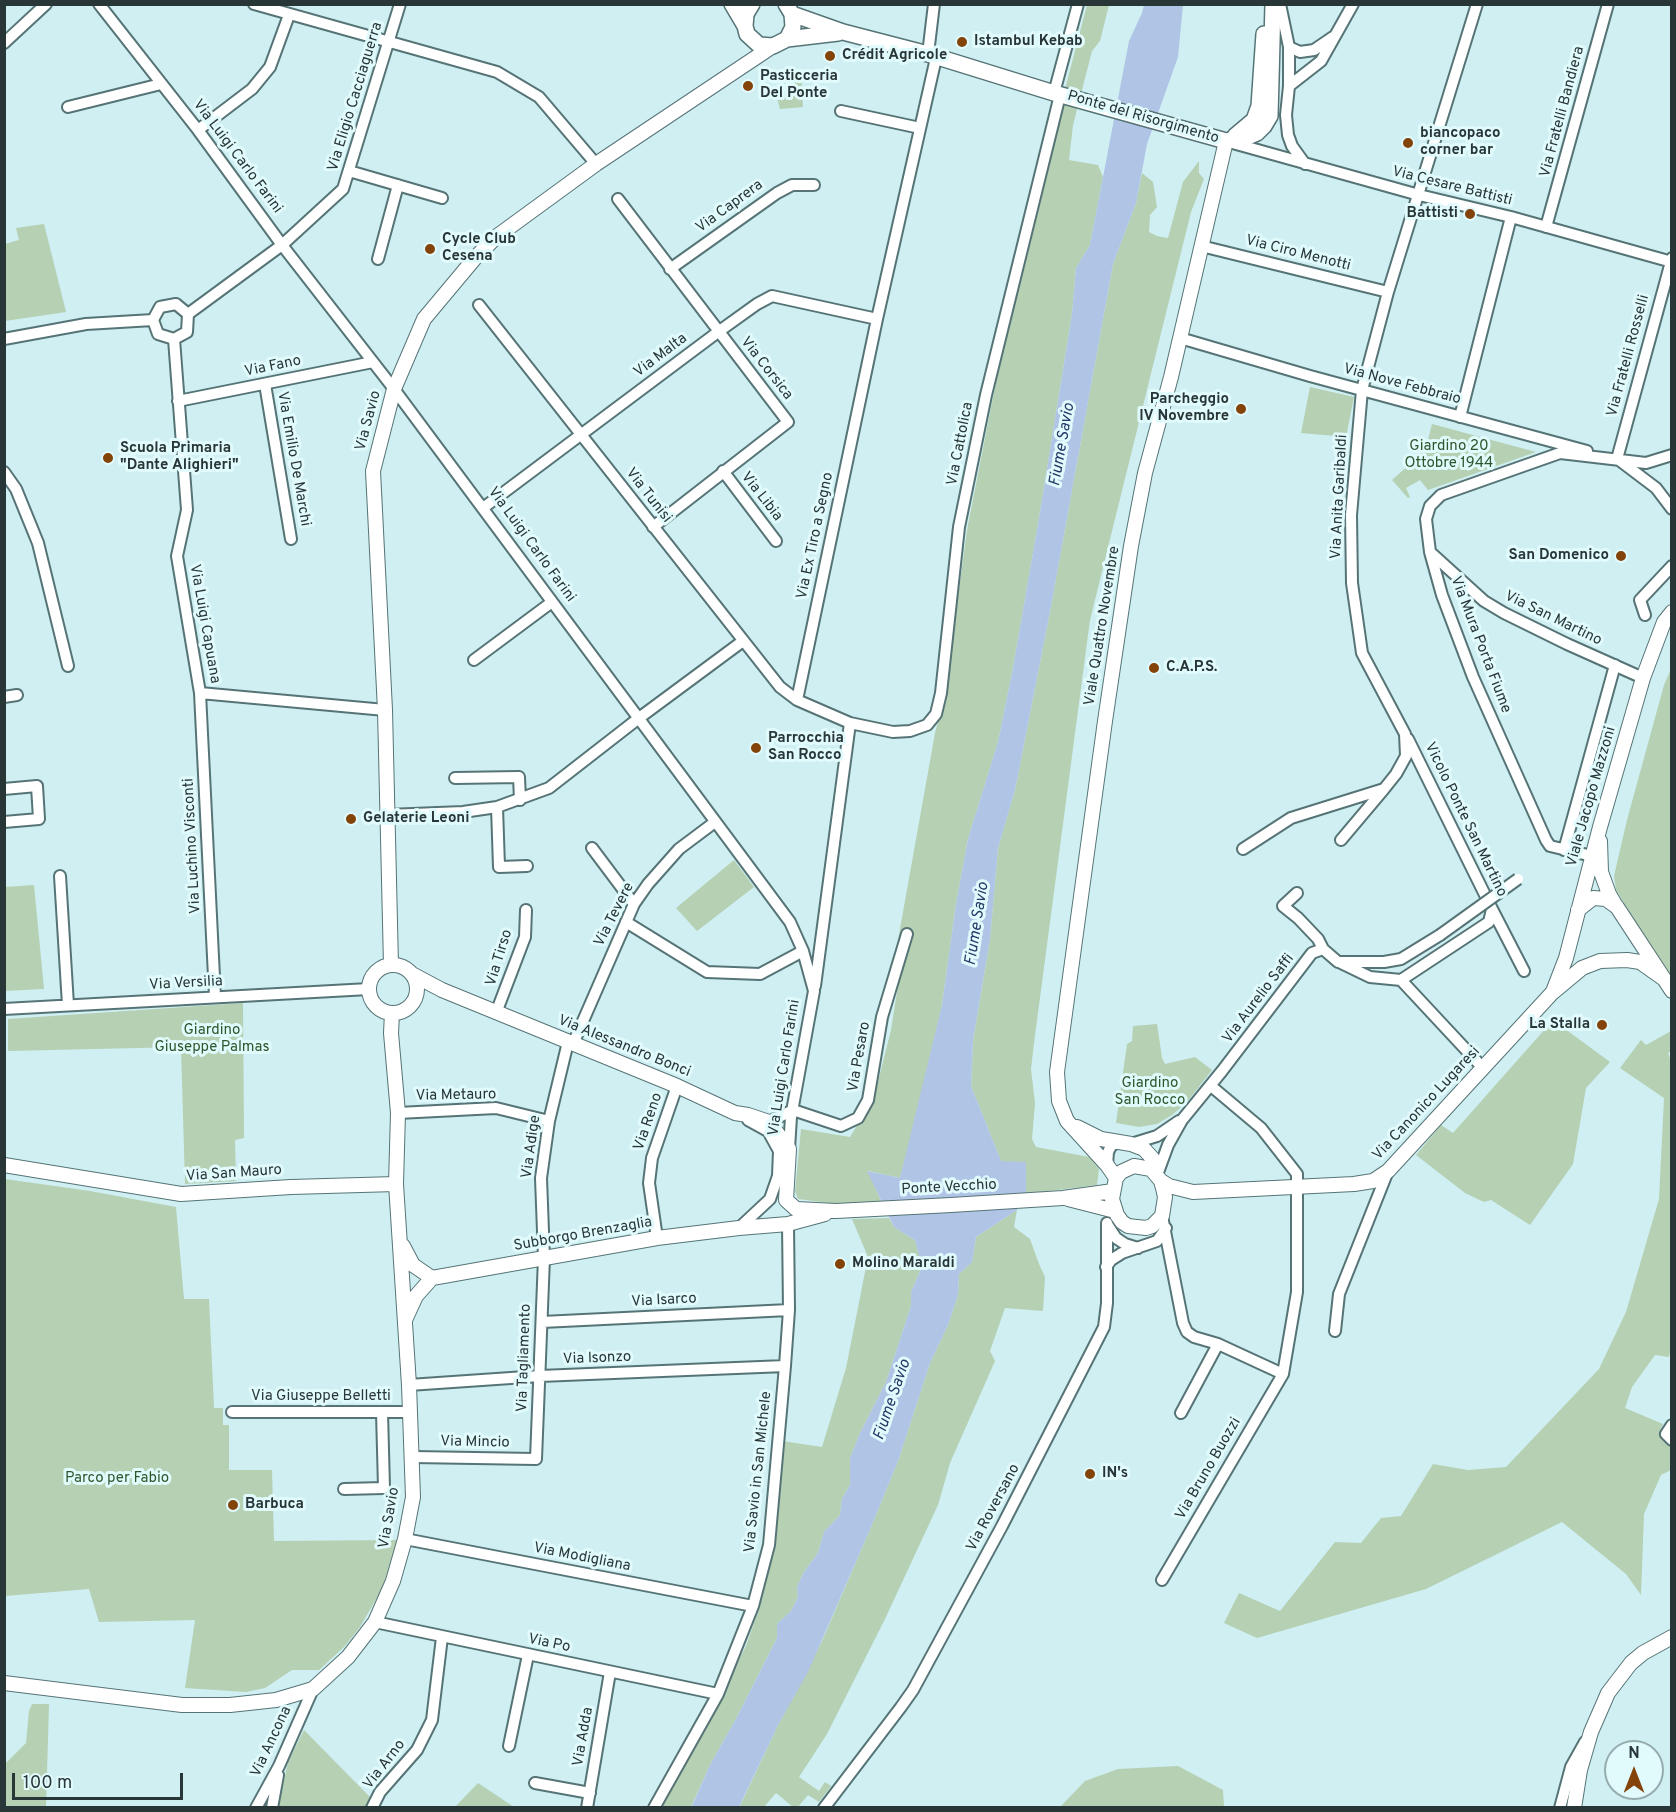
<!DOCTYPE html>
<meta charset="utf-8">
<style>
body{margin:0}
#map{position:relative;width:1676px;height:1812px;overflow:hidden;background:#cfeff2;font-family:Overpass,sans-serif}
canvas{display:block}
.frame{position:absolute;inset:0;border:6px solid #293637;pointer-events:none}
.north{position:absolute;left:1604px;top:1740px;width:60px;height:60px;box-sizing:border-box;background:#e1fbfd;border:2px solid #97acae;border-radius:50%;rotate:0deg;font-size:16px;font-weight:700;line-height:24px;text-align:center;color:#293637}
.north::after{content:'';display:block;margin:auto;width:21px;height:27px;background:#834309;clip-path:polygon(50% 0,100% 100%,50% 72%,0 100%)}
.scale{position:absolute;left:12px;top:1773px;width:171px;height:27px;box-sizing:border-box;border:3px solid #293637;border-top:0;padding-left:8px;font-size:18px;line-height:21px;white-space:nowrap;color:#293637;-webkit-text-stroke:4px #e1fbfd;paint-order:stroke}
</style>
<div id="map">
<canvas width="1676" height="1812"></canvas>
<div class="frame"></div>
<div class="north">N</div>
<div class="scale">100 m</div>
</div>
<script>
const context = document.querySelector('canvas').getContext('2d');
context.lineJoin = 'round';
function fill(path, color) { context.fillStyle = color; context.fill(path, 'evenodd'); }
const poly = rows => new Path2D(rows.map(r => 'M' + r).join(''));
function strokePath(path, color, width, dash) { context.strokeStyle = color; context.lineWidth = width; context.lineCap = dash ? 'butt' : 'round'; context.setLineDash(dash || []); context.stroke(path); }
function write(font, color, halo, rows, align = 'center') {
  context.font = font + ' Overpass,sans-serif'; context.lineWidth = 6; context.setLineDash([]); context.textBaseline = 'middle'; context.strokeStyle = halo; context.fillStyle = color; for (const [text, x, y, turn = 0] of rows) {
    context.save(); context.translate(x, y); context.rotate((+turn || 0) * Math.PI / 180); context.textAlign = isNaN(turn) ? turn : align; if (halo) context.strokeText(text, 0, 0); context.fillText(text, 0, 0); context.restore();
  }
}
fill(poly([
 [1087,5,1109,5,1100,41,1092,51,1073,125,1069,160,1098,165,1103,177,1090,245,1076,268,1072,314,1039,518,1013,668,998,742,968,839,956,904,942,1005,912,1134,900,1178,868,1171,882,1203,852,1206,798,1199,795,1191,801,1129,850,1137,874,1098,891,1030,905,942,898,940,935,733,945,696,967,530,1019,265],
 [796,75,801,75,803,107,780,109,776,94,791,90,788,77],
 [1199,161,1199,173,1204,179,1191,212,1090,620,1034,1043,1031,1069,1035,1103,1032,1139,1036,1147,1089,1157,1099,1169,1097,1185,1026,1194,1001,1161,971,1086,973,1040,990,939,998,848,1015,790,1051,606,1113,264,1136,203,1142,173,1153,182,1157,207,1150,215,1149,232,1157,236,1168,238,1183,182],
 [44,224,66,312,5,321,5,244,19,240,16,228],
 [1310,387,1354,397,1346,437,1301,433],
 [1432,424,1536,452,1428,490,1420,480,1406,488,1410,497,1408,498,1392,480,1419,456,1428,440],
 [1671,669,1671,979,1616,890,1614,876,1627,820,1664,685],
 [734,860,754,887,697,931,676,908],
 [34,885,44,989,5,991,5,887],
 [243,1003,244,1138,235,1140,236,1181,185,1184,181,1047,8,1051,8,1019],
 [1553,1020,1610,1062,1586,1088,1573,1164,1530,1225,1491,1200,1484,1202,1465,1193,1416,1155,1441,1125,1453,1133],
 [1157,1024,1162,1058,1165,1064,1195,1057,1212,1070,1187,1102,1172,1115,1157,1124,1139,1127,1116,1123,1127,1044,1132,1041,1133,1026],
 [1671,1031,1671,1051,1668,1053,1672,1063,1671,1347,1669,1357,1655,1355,1632,1387,1625,1408,1663,1424,1660,1430,1662,1439,1671,1443,1671,1470,1661,1475,1644,1514,1641,1595,1626,1574,1562,1522,1426,1589,1257,1638,1224,1623,1239,1593,1280,1611,1335,1542,1361,1543,1381,1518,1401,1516,1433,1464,1468,1470,1506,1467,1599,1369,1626,1312,1659,1199,1664,1098,1620,1068,1641,1040,1646,1045],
 [5,1179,90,1191,176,1207,184,1299,209,1299,214,1408,223,1408,223,1425,229,1425,229,1470,272,1470,274,1541,398,1540,382,1589,360,1627,345,1646,319,1670,292,1670,265,1688,246,1692,185,1688,195,1620,99,1622,89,1589,5,1596],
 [1017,1210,1014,1227,1030,1239,1039,1264,1045,1277,1043,1311,1005,1308,990,1351,995,1361,950,1463,938,1505,885,1619,827,1734,799,1777,819,1791,825,1782,831,1786,819,1802,808,1795,798,1807,793,1807,776,1793,764,1807,739,1808,778,1725,822,1641,868,1534,898,1461,930,1363,948,1325,958,1295,959,1274,972,1262,976,1237],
 [889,1218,894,1227,915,1240,922,1267,911,1292,911,1306,886,1382,860,1433,850,1458,850,1485,842,1499,840,1515,824,1532,818,1553,804,1572,797,1587,798,1597,791,1611,777,1624,777,1638,737,1717,710,1765,691,1807,661,1808,746,1646,759,1609,773,1547,782,1441,822,1447,846,1368,868,1257,852,1219],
 [32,1704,49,1704,46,1807,5,1807,5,1764,26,1743,29,1711],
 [304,1730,371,1798,368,1807,278,1808,288,1762],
 [1178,1766,1223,1790,1224,1807,1060,1807,1085,1781,1118,1769],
 [478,1783,514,1807,455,1807]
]), '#b5d0b3');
fill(poly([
 [1144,5,1183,5,1178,57,1147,144,1136,203,1113,264,1051,606,1015,790,998,848,990,939,973,1040,971,1086,1001,1161,1026,1162,1026,1194,1017,1210,976,1237,972,1262,959,1274,958,1295,948,1325,930,1363,898,1461,868,1534,808,1672,778,1725,739,1807,691,1808,710,1765,737,1717,777,1638,777,1624,791,1611,798,1597,797,1587,804,1572,818,1553,824,1532,840,1515,842,1499,850,1485,850,1458,860,1433,886,1382,911,1306,911,1292,922,1267,915,1240,894,1227,867,1171,900,1178,942,1005,956,904,968,839,998,742,1013,668,1039,518,1072,314,1076,268,1090,245,1129,41,1142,13]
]), '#b0c4e6');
const minor = poly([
 [99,4,198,130,282,245,394,389,790,922,803,951,814,991,791,1117,789,1149],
 [254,4,497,72,539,97,596,164],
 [1280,4,1289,47,1289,86,1286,115,1288,135,1292,146,1305,164],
 [4,43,46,4],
 [1289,47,1300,52,1314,50,1333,37],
 [928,54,934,4],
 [1289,86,1321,61,1353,4],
 [1054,93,1078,4],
 [68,107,161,84],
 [841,111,920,128],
 [198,130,252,89,270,67,289,15],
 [1229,142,1419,195,1511,217,1672,262],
 [349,171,442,198],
 [618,199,788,422,653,527],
 [1546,227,1608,4],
 [1201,246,1388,292],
 [378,259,398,185],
 [670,269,777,193,792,185,814,185],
 [176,304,188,314,187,332,174,339,158,334,153,320,160,307,176,304],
 [479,305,780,687,797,700],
 [188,314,282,245,343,189,400,4],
 [1180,338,1310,376,1587,451],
 [4,339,86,324,153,320],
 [174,339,187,510,177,556,200,693,215,997],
 [265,384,291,539],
 [178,401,373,362],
 [1460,417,1511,217],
 [1617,459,1672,258],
 [1619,460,1656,488,1672,509],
 [723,471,776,541],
 [4,472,16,489,38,543,68,666],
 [483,508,718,332,757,304,772,296,877,319],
 [1430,552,1484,601,1504,613,1567,644,1643,678],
 [1645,615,1640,600,1672,566],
 [474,660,552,602],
 [200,693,385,710],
 [4,697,17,695],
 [850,723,893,732,910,731,927,725,936,714,941,693,959,527,986,395,1060,95],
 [455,778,519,777,520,800],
 [4,789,37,786,39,819,4,822],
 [497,807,499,867,527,866],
 [387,815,463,812,497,807,549,788,639,718,743,641],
 [1341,840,1384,789],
 [592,848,634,904],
 [1243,849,1291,818,1384,789,1396,774,1406,756,1405,734,1362,653,1352,583,1351,515,1362,390,1388,292,1477,4],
 [1564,850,1615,665],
 [1592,856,1550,846,1546,840,1473,677,1442,595,1430,552,1426,519,1430,506,1441,495,1560,453,1646,463,1672,455],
 [60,876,68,1005],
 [1297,893,1283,906,1298,918,1318,939,1323,949],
 [1492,909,1524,971],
 [626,922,707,972,760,974,803,951],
 [1341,963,1370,977,1401,980,1489,922,1492,909,1408,739],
 [1401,980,1483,1068],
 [815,986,850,723,797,700,877,319,936,58],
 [4,1009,369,989],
 [496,1013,525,937,526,910],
 [573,1044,634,904,648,884,679,849,715,822],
 [793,1110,841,1126,858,1118,868,1100,882,1017,907,934],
 [398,1113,496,1108,549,1121],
 [769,1122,793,1110],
 [1131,1144,1157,1136,1179,1121],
 [1107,1165,1108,1152,1111,1146,1116,1143],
 [1157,1175,1168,1145,1182,1120,1222,1071,1312,953,1323,949,1338,962,1384,962,1401,959,1440,935],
 [1162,1216,1183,1323,1187,1332,1194,1337,1218,1344,1283,1374,1297,1292,1297,1174,1261,1128,1211,1086],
 [1107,1224,1116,1238,1125,1244,1138,1248],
 [739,1228,770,1199,778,1176,779,1151,768,1131,748,1120],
 [657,1238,649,1183,652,1158,677,1086],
 [1106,1267,1111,1260,1122,1253,1157,1241,1166,1228],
 [542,1322,789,1310],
 [1335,1331,1339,1294,1388,1171],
 [409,1385,540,1376,785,1366],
 [232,1412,410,1412],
 [1181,1413,1218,1344],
 [1672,1425,1666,1434,1672,1440],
 [413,1457,536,1459,544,1258,541,1178,549,1121,568,1042],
 [344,1489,384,1488,382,1412],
 [405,1539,753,1606],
 [1162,1580,1283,1374],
 [375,1622,718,1694],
 [509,1746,528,1655],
 [535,1783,590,1793],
 [256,1808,279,1766,313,1689],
 [272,1808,278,1775],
 [372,1808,380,1792,417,1750,432,1720,442,1637],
 [587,1808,610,1672],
 [654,1808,718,1694,753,1606,769,1545,785,1366,789,1310,788,1224],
 [824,1808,901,1707,913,1690,1002,1526,1104,1327,1107,1303,1107,1223],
 [1560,1808,1571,1767,1585,1742]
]);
const tertiary = poly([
 [1600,841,1601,872,1609,894,1616,906],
 [1578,910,1593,898,1606,899,1617,907,1672,991],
 [391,965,385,710,373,471,394,389,424,319,475,258,496,237,596,164,773,46],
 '369 989a24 24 0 1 1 48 0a24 24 0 1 1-48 0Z',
 [412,974,442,990,677,1086,735,1113,748,1115,769,1122,789,1149,786,1200,796,1209,836,1211,951,1205,1063,1198,1113,1191],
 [1554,989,1566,958,1600,827,1643,678,1664,622,1672,612],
 [1077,1127,1101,1139,1131,1144,1144,1149,1153,1159,1155,1173],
 [4,1165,181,1194,291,1187,396,1184],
 [1134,1166,1151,1169,1161,1181,1163,1188,1165,1197,1162,1216,1152,1226,1146,1228,1128,1226,1122,1222,1117,1215,1112,1199,1116,1178,1121,1172,1134,1166],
 [1116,1178,1107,1165,1067,1121,1059,1101,1057,1072,1105,721,1131,546,1145,473,1171,377,1226,141],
 [1161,1181,1169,1186,1193,1192,1354,1184,1373,1181,1388,1171,1552,993,1582,968,1600,961,1627,960,1640,962,1664,979],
 [1068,1199,1115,1211],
 [403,1246,413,1265,432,1278],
 [405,1320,416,1296,432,1278,657,1238,739,1228,788,1224,825,1214],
 [4,1683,182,1705,230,1705,276,1700,313,1689,348,1657,375,1622,393,1581,405,1539,413,1497,409,1385,396,1184,398,1113,391,1033,392,1013],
 [1574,1808,1580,1770,1591,1732,1608,1693,1631,1663,1643,1653,1672,1637]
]);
const secondary = poly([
 [732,4,745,26],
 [752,4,746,14,745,26,747,34,759,45,773,46,787,39,793,27,792,14,786,4],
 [792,14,843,32,928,54,1054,93,1226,141,1248,137,1257,133,1264,126,1270,116,1273,4],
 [787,39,838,33],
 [1235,136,1254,120,1259,106,1264,34]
]);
strokePath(minor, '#567476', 14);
strokePath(tertiary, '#567476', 16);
strokePath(secondary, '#567476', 18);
strokePath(minor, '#fff', 10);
strokePath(tertiary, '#fff', 14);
strokePath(secondary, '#fff', 15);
const minorBridge = poly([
 [1440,935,1518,879]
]);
strokePath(minorBridge, '#567476', 14, []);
strokePath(minorBridge, '#fff', 10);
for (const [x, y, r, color] of [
 [962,42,6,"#834309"],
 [830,56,6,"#834309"],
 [748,86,6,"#834309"],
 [1408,143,6,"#834309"],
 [1470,214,6,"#834309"],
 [430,249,6,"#834309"],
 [1241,409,6,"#834309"],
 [108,458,6,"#834309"],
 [1621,556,6,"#834309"],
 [1154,668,6,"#834309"],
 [756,748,6,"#834309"],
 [351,819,6,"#834309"],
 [1602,1025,6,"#834309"],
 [840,1264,6,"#834309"],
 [1090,1474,6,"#834309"],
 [233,1505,6,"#834309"]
]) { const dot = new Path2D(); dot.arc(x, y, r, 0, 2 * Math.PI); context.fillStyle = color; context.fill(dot); strokePath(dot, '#e1fbfd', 2); }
write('bold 15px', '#293637', '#e1fbfd', [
 ["Istambul Kebab",974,42],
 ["Crédit Agricole",842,56],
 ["Pasticceria",760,77],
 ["Del Ponte",760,94],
 ["biancopaco",1420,134],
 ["corner bar",1420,151],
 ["Battisti",1458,214,"right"],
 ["Cycle Club",442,240],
 ["Cesena",442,257],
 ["Parcheggio",1229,400,"right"],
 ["IV Novembre",1229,417,"right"],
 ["Scuola Primaria",120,449],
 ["\"Dante Alighieri\"",120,466],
 ["San Domenico",1609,556,"right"],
 ["C.A.P.S.",1166,668],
 ["Parrocchia",768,739],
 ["San Rocco",768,756],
 ["Gelaterie Leoni",363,819],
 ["La Stalla",1590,1025,"right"],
 ["Molino Maraldi",852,1264],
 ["IN's",1102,1474],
 ["Barbuca",245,1505]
], 'left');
write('15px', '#293637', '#e1fbfd', [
 ["Via Eligio Cacciaguerra",356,97,-73],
 ["Via Fratelli Bandiera",1563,112,-75],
 ["Ponte del Risorgimento",1143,118,16],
 ["Via Luigi Carlo Farini",237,157,53],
 ["Via Cesare Battisti",1452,187,14],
 ["Via Caprera",730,207,-36],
 ["Via Ciro Menotti",1298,254,14],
 ["Via Malta",661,356,-37],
 ["Via Fratelli Rosselli",1629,356,-75],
 ["Via Fano",273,367,-12],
 ["Via Corsica",766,369,52],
 ["Via Nove Febbraio",1402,385,15],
 ["Via Savio",369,421,-75],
 ["Via Cattolica",961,444,-79],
 ["Via Emilio De Marchi",293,459,80],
 ["Via Tunisi",648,496,52],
 ["Via Libia",761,497,52],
 ["Via Anita Garibaldi",1340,497,-87],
 ["Via Ex Tiro a Segno",816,536,-78],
 ["Via Luigi Carlo Farini",531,545,54],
 ["Via San Martino",1553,619,26],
 ["Via Luigi Capuana",204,624,80],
 ["Viale Quattro Novembre",1103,626,-81],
 ["Via Mura Porta Fiume",1480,645,69],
 ["Viale Jacopo Mazzoni",1592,797,-74],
 ["Vicolo Ponte San Martino",1465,820,64],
 ["Via Luchino Visconti",193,846,-93],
 ["Via Tevere",615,915,-63],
 ["Via Tirso",500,958,-73],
 ["Via Versilia",186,984,-3],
 ["Via Aurelio Saffi",1259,999,-53],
 ["Via Alessandro Bonci",624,1047,22],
 ["Via Pesaro",860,1057,-80],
 ["Via Luigi Carlo Farini",785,1068,-81],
 ["Via Metauro",456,1096,-1],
 ["Via Canonico Lugaresi",1427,1104,-47],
 ["Via Reno",649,1122,-71],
 ["Via Adige",532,1147,-82],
 ["Via San Mauro",234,1174,-4],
 ["Ponte Vecchio",949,1188,-3],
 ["Subborgo Brenzaglia",583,1235,-10],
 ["Via Isarco",664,1301,-3],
 ["Via Tagliamento",525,1358,-88],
 ["Via Isonzo",597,1359,-2],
 ["Via Giuseppe Belletti",321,1397],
 ["Via Mincio",475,1443,1],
 ["Via Bruno Buozzi",1209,1469,-60],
 ["Via Savio in San Michele",759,1472,-84],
 ["Via Roversano",994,1508,-62],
 ["Via Savio",390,1518,-80],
 ["Via Modigliana",582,1558,11],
 ["Via Po",549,1644,12],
 ["Via Adda",584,1737,-80],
 ["Via Ancona",272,1742,-65],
 ["Via Arno",385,1765,-52]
]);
write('15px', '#2d562c', '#e1fbfd', [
 ["Giardino 20",1449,447],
 ["Ottobre 1944",1449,464],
 ["Giardino",212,1031],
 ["Giuseppe Palmas",212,1048],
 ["Giardino",1150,1084],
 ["San Rocco",1150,1101],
 ["Parco per Fabio",117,1479]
]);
write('italic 16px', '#223a66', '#e1fbfd', [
 ["Fiume Savio",1063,445,-80],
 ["Fiume Savio",978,924,-81],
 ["Fiume Savio",893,1400,-71]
]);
</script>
